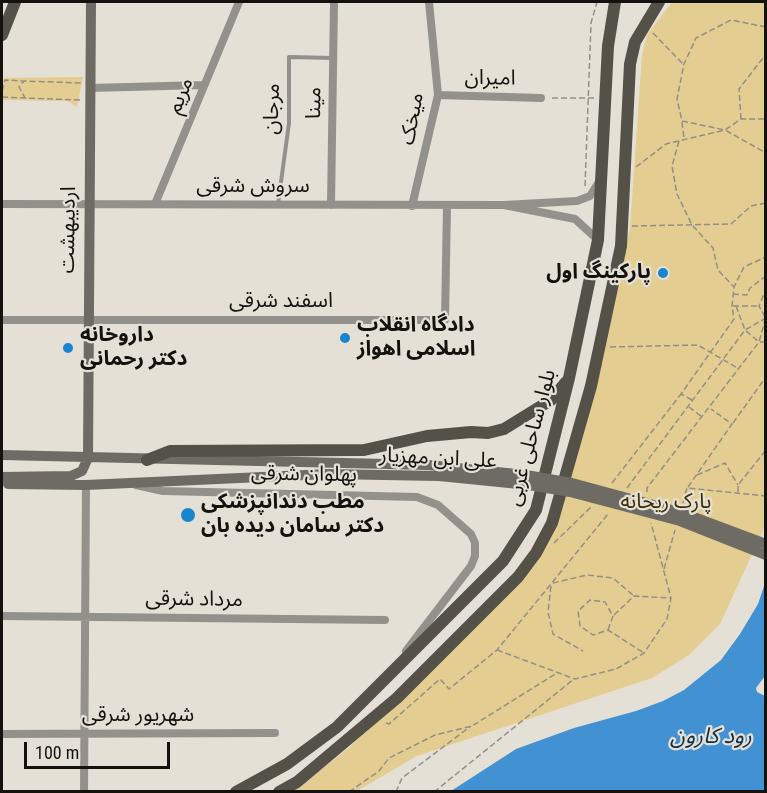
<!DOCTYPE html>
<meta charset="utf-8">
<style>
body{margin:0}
#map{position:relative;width:767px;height:793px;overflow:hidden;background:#e4e0d5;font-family:"Roboto Condensed",sans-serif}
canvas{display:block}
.frame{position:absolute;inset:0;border:3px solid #14120e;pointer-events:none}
.scale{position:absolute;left:24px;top:742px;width:146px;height:27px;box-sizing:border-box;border:3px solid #14120e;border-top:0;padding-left:8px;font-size:18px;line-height:21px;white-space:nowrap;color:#14120e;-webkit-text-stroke:4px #e4e0d5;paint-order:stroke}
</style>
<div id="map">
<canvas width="767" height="793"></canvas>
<div class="frame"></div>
<div class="scale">100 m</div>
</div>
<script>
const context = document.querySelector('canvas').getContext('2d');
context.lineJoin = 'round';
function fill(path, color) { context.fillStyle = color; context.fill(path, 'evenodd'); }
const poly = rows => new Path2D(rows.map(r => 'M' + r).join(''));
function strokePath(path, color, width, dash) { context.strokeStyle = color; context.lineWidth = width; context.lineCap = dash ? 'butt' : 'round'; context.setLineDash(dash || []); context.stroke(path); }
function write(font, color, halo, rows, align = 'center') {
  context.font = font + ' "Roboto Condensed","Noto Sans Arabic",sans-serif'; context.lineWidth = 4.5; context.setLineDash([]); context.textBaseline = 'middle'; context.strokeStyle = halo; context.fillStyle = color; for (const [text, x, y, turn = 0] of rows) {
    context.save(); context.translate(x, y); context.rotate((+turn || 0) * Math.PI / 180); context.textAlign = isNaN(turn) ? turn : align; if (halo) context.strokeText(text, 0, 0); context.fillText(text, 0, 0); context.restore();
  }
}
fill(poly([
 [672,2,765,2,765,526,720,624,689,655,652,678,417,756,357,791,292,792,349,748,535,558,594,388,630,228,642,55,647,35],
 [83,77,77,107,68,101,2,100,4,78]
]), '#e3cd90');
fill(poly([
 [765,583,765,676,756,688,757,692,765,696,765,791,451,791,516,749,574,728,636,711,663,701,684,690,721,660,740,634,758,604]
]), '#4292d3');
strokePath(poly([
 [766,27,731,20,696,38,684,64,677,99,682,121,725,130,766,153],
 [653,33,683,64],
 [2,91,5,80,23,81],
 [2,97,25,98],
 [552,98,595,98],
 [80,100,25,98,19,87,24,81,81,83],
 [741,119,739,89,766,54],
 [682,122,684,138],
 [679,141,672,166,677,194,692,225,713,248,718,270,734,287],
 [636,167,666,144,725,130,741,119,766,119],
 [585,186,591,23,597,2],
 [632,226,731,224,751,206,766,203],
 [733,294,747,295,750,288,766,276],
 [733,306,758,306],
 [736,306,745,330,759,342,766,342],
 [765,317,759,306,766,289],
 [610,347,698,345,739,369],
 [692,400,681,394,734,319,732,306,734,287,744,267,766,257],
 [689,407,702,417],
 [733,423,766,377],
 [697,475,725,463,738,485],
 [612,483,681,394],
 [688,487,732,424,711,409],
 [627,488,745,330,766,318],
 [647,492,647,488,759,342,765,320],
 [738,492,738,485,766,450],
 [683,503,687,488,766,496],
 [554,543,591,507],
 [664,569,675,530],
 [553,583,587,575,613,578,634,596],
 [551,586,548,612,553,634,583,651],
 [614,615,634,596,671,598],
 [608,630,613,616,605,602,590,600,578,611,580,626,593,635,608,630,644,653],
 [497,650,575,679,616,669,644,653,667,619,671,598,651,523],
 [386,723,389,724,440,679,449,689,497,650,608,514],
 [349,792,379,771,389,758,435,735,472,726,557,673],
 [396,792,402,778,471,726],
 [434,792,574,679]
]), '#938f87', 1.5, [6, 3]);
strokePath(poly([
 [278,204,289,123,289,57,333,58]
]), '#93918c', 4);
strokePath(poly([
 [90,88,204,85],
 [438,95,541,98],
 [2,204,504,205],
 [155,204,239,2],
 [331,205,334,2],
 [412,206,438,95,429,2],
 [598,240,575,219,504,205,577,201,590,196,600,180],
 [2,320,445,320,447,205],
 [136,485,163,491,417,497,438,505,471,534,475,543,475,556,471,566,406,651],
 [2,616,385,620],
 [2,734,275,733],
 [84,792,86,485]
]), '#93918c', 8);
strokePath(poly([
 [2,455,429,465,526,475],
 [2,477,71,476,82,471,88,458,91,2],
 [8,484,86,485,328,474,439,476,529,485]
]), '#6e6b65', 10);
strokePath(poly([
 [2,35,15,2],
 [147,460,170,451,364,450,427,436,471,432,488,433,504,429,551,400,566,382],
 [236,792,287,764,337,727,503,561,536,510,569,378,598,240,608,46,615,2],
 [279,792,297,782,397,698,518,577,536,553,552,523,591,386,621,246,630,64,635,42,659,2]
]), '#545149', 12);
strokePath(poly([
 [526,475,572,483,683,513,766,544],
 [529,485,570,492,680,521,766,555]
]), '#6e6b65', 10);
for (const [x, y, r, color] of [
 [663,273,6,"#1985cf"],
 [345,338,6,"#1985cf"],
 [68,348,6,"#1985cf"],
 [188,515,8,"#1985cf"]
]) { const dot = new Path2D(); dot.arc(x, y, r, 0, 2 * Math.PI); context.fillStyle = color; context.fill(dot); strokePath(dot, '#e4e0d5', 2); }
write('21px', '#14120e', '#e4e0d5', [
 ["امیران",490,79,1],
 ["مریم",181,96,-67],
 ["مینا",315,103,-89],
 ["مرجان",273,109,-88],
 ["میخک",413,119,-79],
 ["سروش شرقی",253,187],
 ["اردیبهشت",69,230,-89],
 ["اسفند شرقی",281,302],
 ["بلوار ساحلی غربی",532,438,-75],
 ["علی ابن مهزیار",438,459,3],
 ["پهلوان شرقی",304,475,1],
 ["مرداد شرقی",194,600,1],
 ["شهریور شرقی",138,716]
]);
write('bold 21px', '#14120e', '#e4e0d5', [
 ["پارکینگ اول",651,273,"right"],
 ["دادگاه انقلاب",357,326],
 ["اسلامی اهواز",357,350],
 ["داروخانه",80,336],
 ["دکتر رحمانی",80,360],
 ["مطب دندانپزشکی",201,503],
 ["دکتر سامان دیده بان",201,527]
], 'left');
write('21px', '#3c2e02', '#e4e0d5', [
 ["پارک ریحانه",666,503]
]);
write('italic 22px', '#0e304a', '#e4e0d5', [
 ["رود کارون",711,737]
]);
</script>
